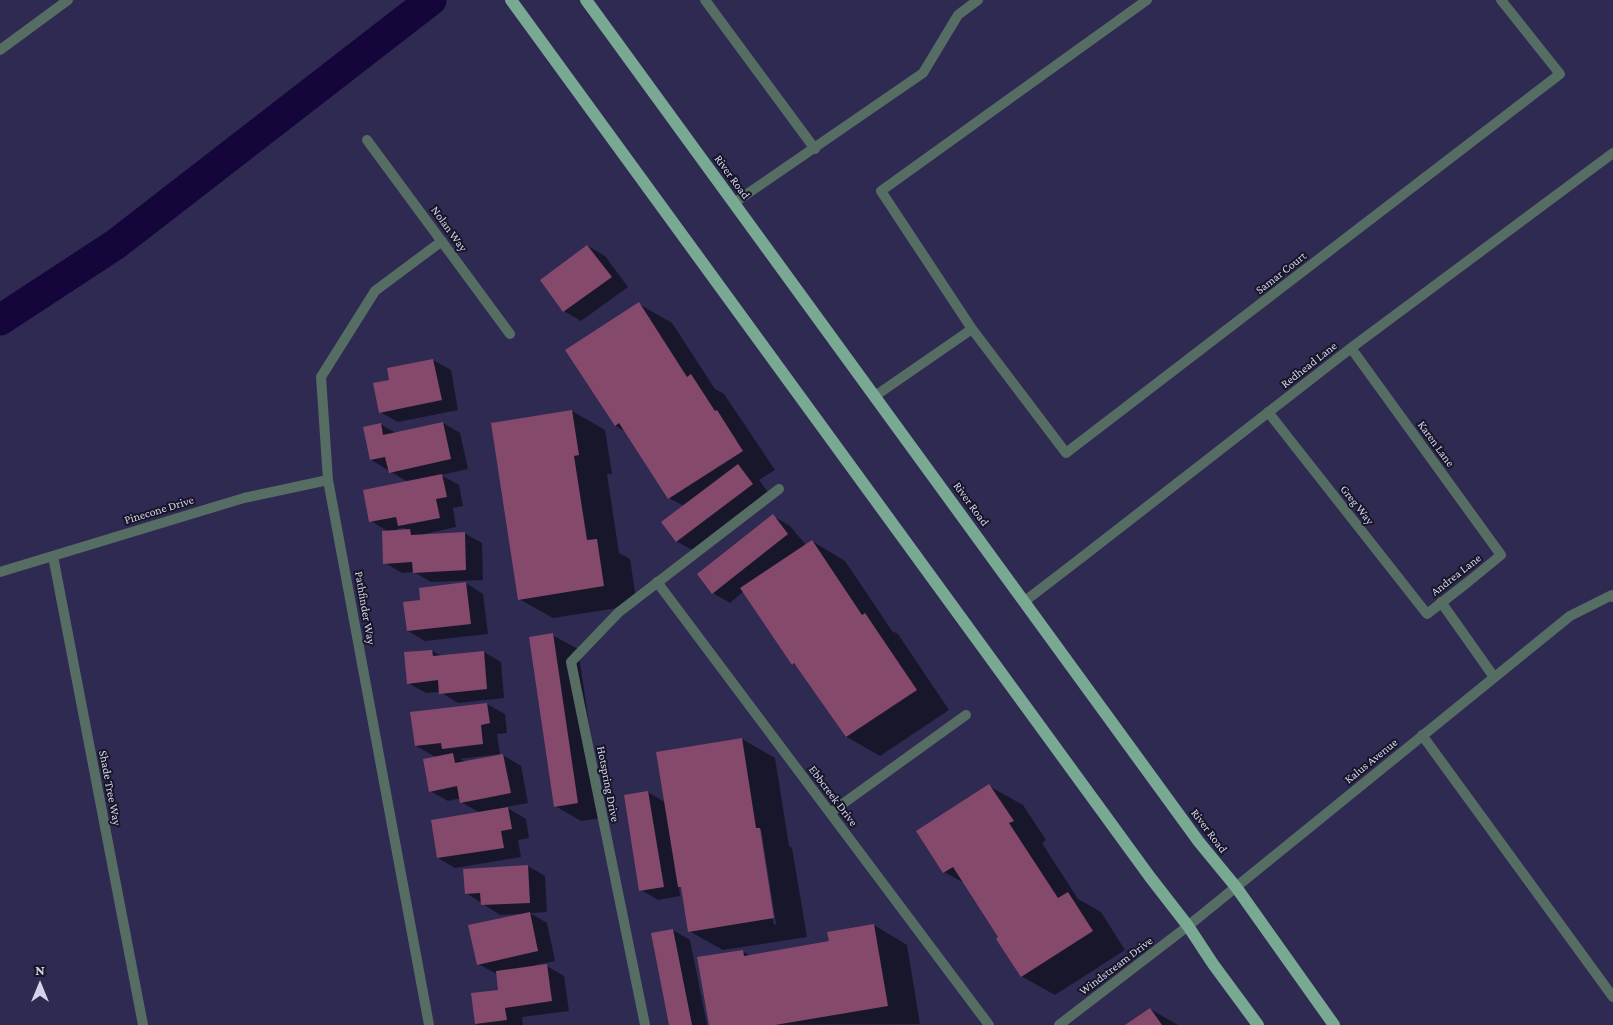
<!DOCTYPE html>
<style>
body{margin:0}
#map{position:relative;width:1613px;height:1025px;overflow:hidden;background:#2e2a52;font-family:"Crimson Pro",serif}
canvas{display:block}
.north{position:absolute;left:15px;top:960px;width:50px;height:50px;-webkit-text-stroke:4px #171628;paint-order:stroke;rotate:0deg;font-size:14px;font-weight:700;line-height:20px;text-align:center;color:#d2d2eb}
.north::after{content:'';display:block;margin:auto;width:18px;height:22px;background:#d2d2eb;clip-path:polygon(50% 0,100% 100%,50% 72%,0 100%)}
</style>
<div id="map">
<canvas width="1613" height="1025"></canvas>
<div class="north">N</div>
</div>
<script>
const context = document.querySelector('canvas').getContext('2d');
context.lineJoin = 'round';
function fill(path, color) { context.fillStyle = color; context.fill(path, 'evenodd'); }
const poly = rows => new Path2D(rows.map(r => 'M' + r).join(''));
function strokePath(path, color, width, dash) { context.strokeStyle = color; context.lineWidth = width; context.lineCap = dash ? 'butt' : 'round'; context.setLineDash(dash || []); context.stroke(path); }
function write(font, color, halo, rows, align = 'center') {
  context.font = font + ' "Crimson Pro",serif'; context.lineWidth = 4; context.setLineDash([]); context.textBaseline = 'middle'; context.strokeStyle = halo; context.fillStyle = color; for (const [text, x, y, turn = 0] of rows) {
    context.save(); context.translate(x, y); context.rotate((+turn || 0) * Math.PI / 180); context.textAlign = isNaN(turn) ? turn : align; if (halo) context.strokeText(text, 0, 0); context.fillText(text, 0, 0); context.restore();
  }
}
fill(poly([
 [588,246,605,256,628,287,581,321,564,311],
 [639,304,672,323,715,389,724,394,775,470,759,480,770,495,694,551,676,541,684,506,669,498,626,432,616,426,567,350],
 [433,360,451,370,458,410,398,422,380,412,391,381],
 [572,411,605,430,612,474,607,474,619,553,630,559,637,605,553,618,519,599],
 [443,423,460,433,468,469,441,475,459,485,463,506,453,508,456,527,424,534,424,536,464,533,482,543,483,580,431,582,414,572,402,573,385,563,389,532,371,521,408,482,371,460,380,424,396,433],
 [404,528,408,531,397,531,397,529],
 [773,516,790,526,806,545,812,541,845,561,892,631,898,634,949,710,880,756,847,737,799,667,793,664,744,591,730,603,713,593],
 [466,583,483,594,488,634,425,641,408,631,421,601],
 [552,635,578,649,603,818,581,821,555,806],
 [432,651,442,656,484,652,501,662,504,698,458,703,440,692,426,693,408,683],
 [487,704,505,714,507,733,497,734,500,754,460,759,467,762,503,755,521,766,528,803,506,807,526,819,529,838,518,840,521,857,455,868,438,858,480,813,461,802,461,798,448,801,430,791,436,757,416,746,411,713],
 [742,739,775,758,789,846,792,848,807,937,723,950,689,931,682,888,679,886,680,896,658,900,641,890,648,792,666,803],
 [758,829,761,829,776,924,774,925],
 [989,786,1023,805,1046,840,1042,843,1078,899,1101,912,1125,950,1055,995,1021,976,1000,938,966,884,944,872],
 [528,866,545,876,547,912,530,913,547,923,555,961,535,965,535,967,547,966,564,976,569,1011,522,1017,523,1025,478,1025,476,1024,500,991,497,974,478,964,520,915,520,914,500,915,466,893],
 [874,925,907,945,920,1024,710,1025,742,951,751,956,830,942],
 [673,930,690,940,707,1025,671,1025],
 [1150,1009,1178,1025,1127,1025]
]), '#0007');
strokePath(poly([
 [0,320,116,244,431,0]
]), '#14063a', 31);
fill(poly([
 [587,245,612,277,563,312,540,280],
 [639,302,687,377,691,374,715,411,717,410,743,451,668,499,619,423,615,426,565,350],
 [433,359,442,400,379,413,373,383,389,380,387,368],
 [572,410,579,455,574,456,587,540,597,539,604,586,518,600,491,423],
 [443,422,451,459,389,473,385,457,370,460,363,427,381,423,383,435],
 [738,464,753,484,676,542,661,522],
 [442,474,447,497,436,499,440,518,398,526,396,517,369,522,363,490],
 [773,514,788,534,712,594,697,574],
 [410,529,411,535,465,532,466,570,413,573,412,562,383,564,382,531],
 [812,540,862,615,865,613,917,690,846,737,794,663,792,665,740,588],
 [466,582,471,624,407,631,403,602,420,600,419,588],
 [553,633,578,803,554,807,529,637],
 [432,650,433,656,484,651,487,689,439,694,438,680,407,684,404,652],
 [487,703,490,723,481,725,483,744,442,749,441,743,415,746,410,712],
 [742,738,756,828,760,828,774,918,688,932,681,887,678,887,656,752],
 [453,753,455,763,503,754,511,793,460,803,457,786,429,792,423,759],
 [989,784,1014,821,1009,823,1058,898,1068,892,1093,931,1021,977,996,939,998,937,953,867,943,873,916,831],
 [648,791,664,887,639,891,624,795],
 [508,807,512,829,501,831,504,848,437,858,431,820],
 [528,865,530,903,481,905,480,893,465,894,463,869],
 [530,912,538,951,477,965,468,925],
 [874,924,888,1006,775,1025,709,1025,697,957,743,950,744,956,829,941,827,932],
 [673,929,692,1025,669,1025,651,933],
 [547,964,552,1001,505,1008,507,1020,475,1024,471,993,498,990,496,971],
 [1150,1008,1162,1025,1125,1025]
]), '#85496b');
strokePath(poly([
 [1025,601,1081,558],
 [1441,602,1494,677],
 [1422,735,1613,997]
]), '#566d63', 10);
strokePath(poly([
 [705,0,815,149],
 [1147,0,881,191,972,329,1066,453,1560,74,1501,0],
 [0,50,68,0],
 [367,140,510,334],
 [734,203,923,73,958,15,978,0],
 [875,396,972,329],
 [1268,412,1427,614,1468,582,1501,555,1351,348],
 [53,556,143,1025],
 [1081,558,1351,348,1613,153],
 [0,572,244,498,328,480],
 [657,582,989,1025],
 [830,813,966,715],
 [429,1025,328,480,321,377,375,291,442,241],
 [645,1025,571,662,619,612,779,489],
 [1059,1025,1188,926,1570,616,1612,595,1613,597]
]), '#566d63', 10);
strokePath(poly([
 [511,0,1150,877,1188,926,1213,964,1258,1025],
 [586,0,1199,842,1236,887,1334,1025]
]), '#79a893', 12);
write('12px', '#d2d2eb', '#171628', [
 ["River Road",732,177,54],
 ["Nolan Way",449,229,54],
 ["Samar Court",1281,273,-38],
 ["Redhead Lane",1309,365,-38],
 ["Karen Lane",1436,444,54],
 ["River Road",971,504,54],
 ["Greg Way",1357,505,52],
 ["Pinecone Drive",159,510,-17],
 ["Andrea Lane",1456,575,-38],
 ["Pathfinder Way",365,608,80],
 ["Kalus Avenue",1371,761,-39],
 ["Hotspring Drive",608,784,79],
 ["Shade Tree Way",110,788,79],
 ["Ebbcreek Drive",833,796,53],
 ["River Road",1209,831,53],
 ["Windstream Drive",1116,966,-37]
]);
</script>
